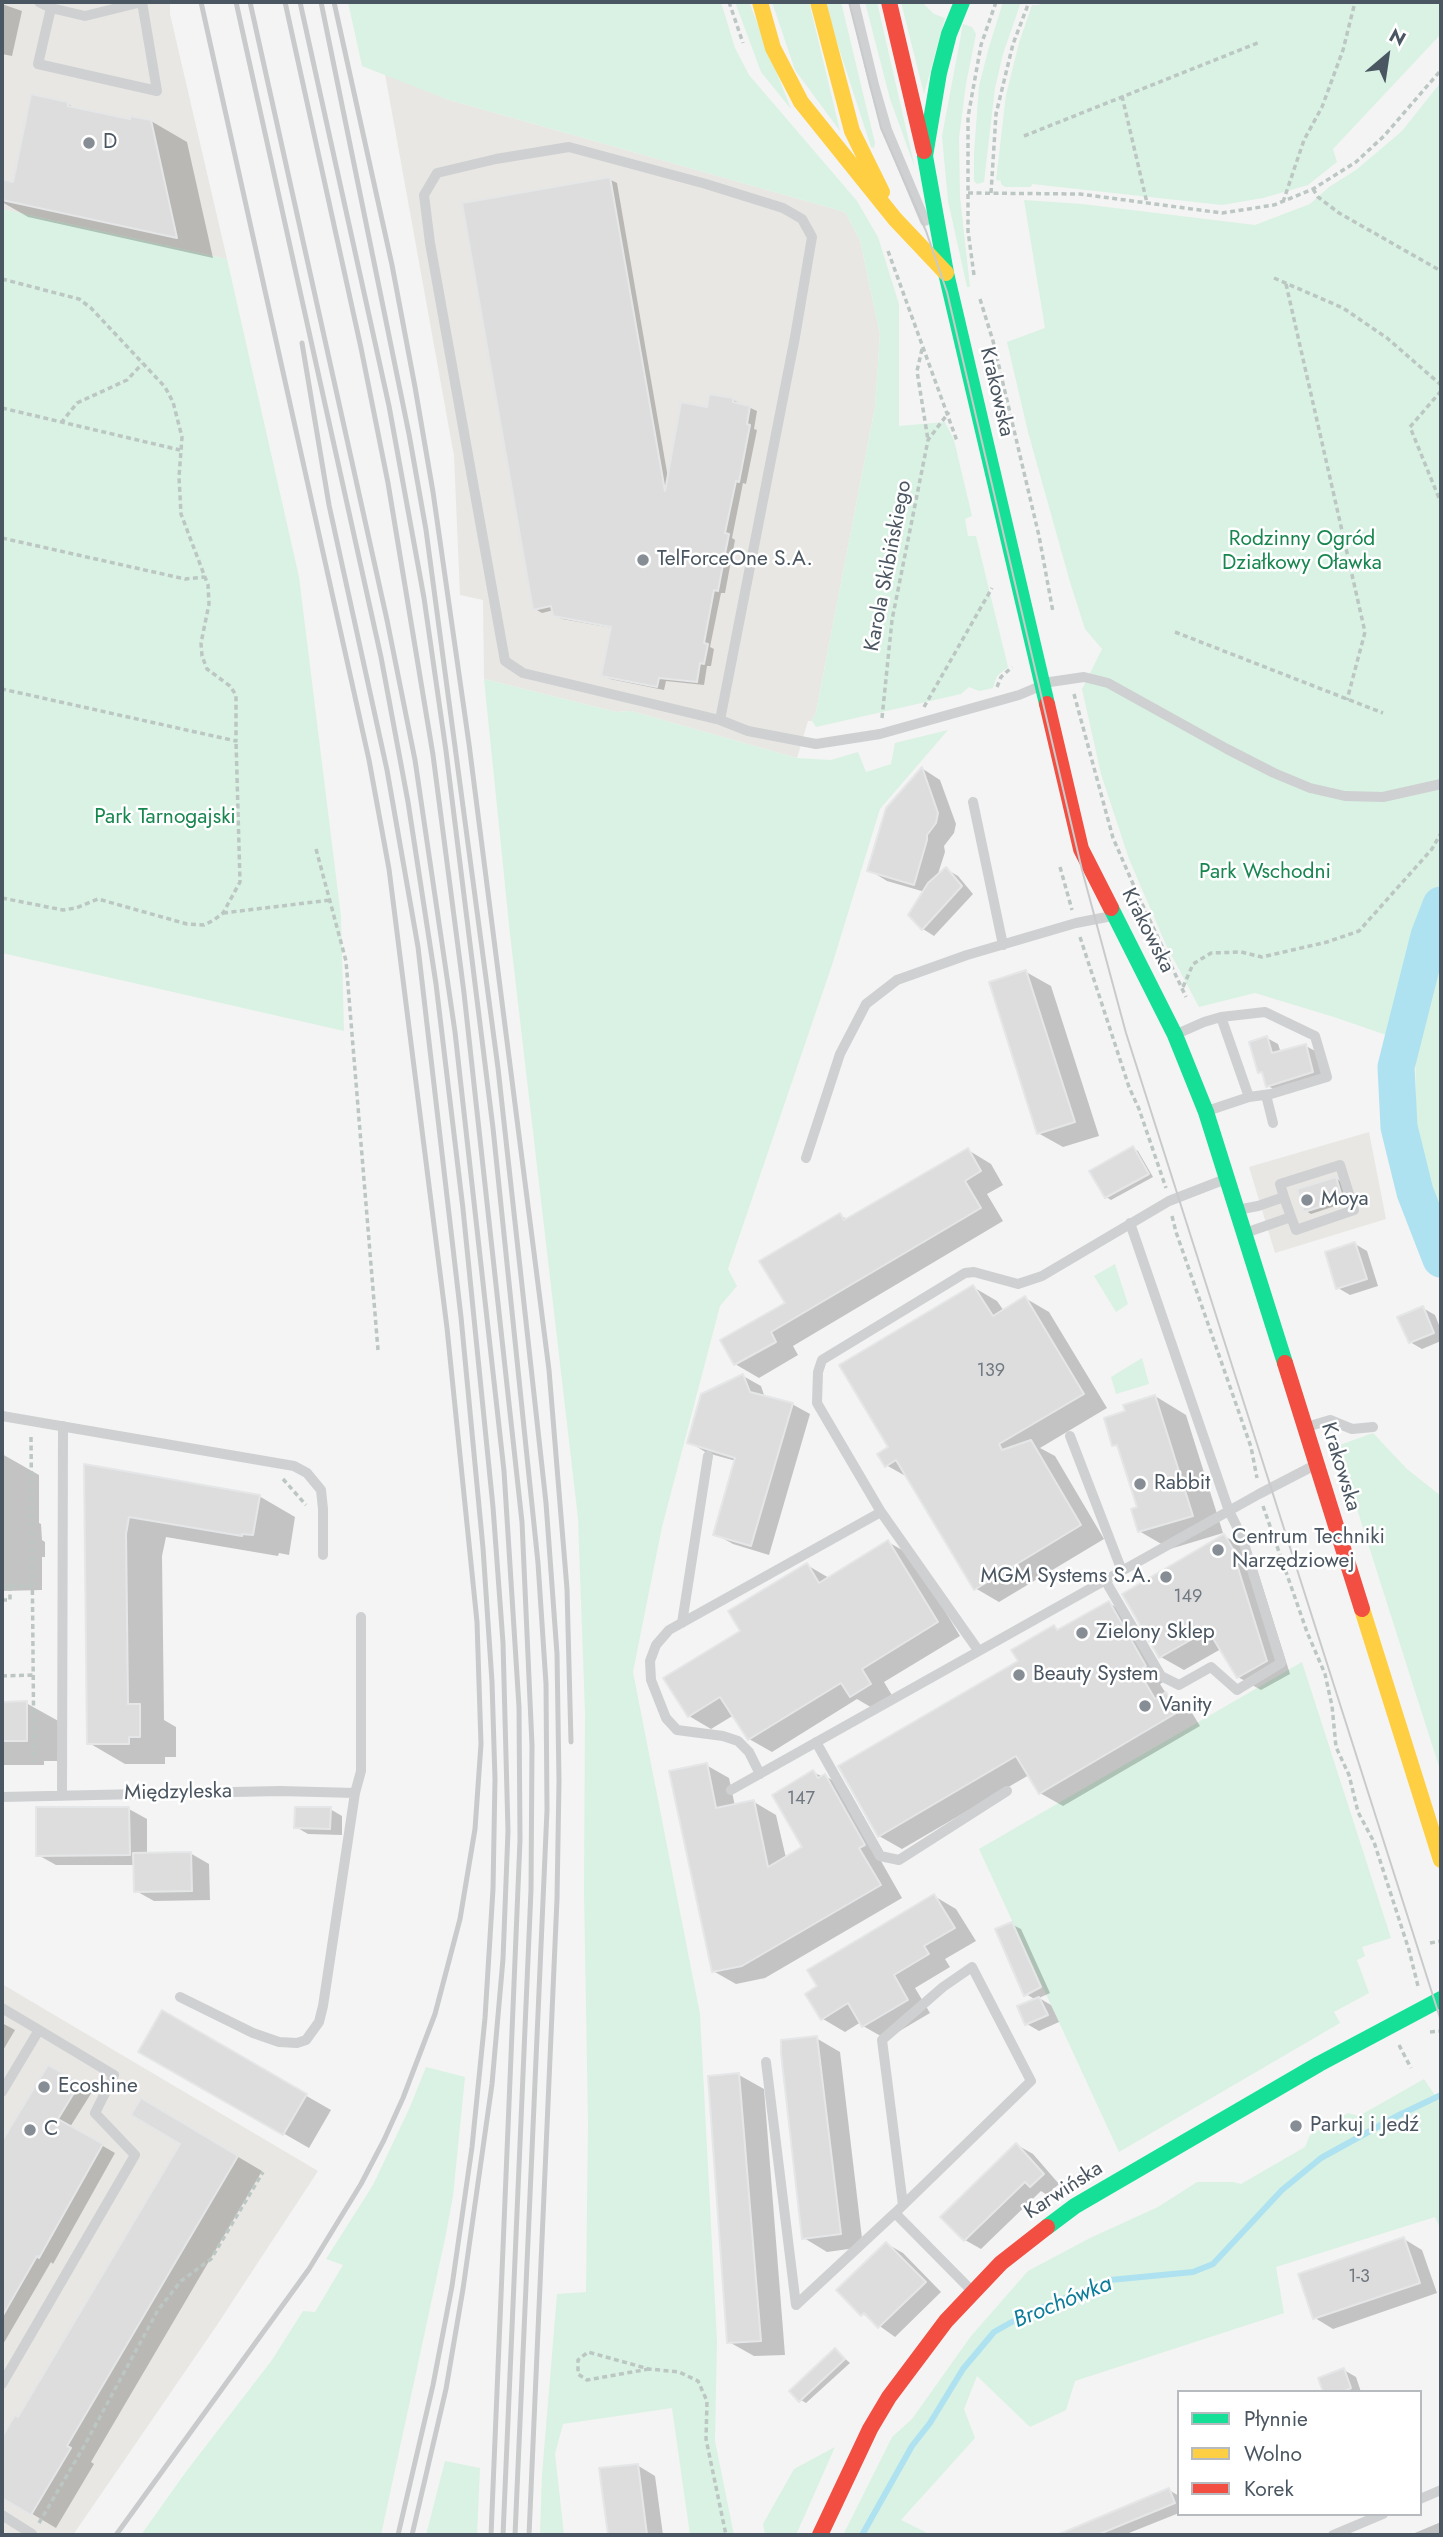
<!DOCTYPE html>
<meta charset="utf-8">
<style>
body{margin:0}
#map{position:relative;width:1443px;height:2537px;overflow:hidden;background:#f4f4f4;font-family:Jost,sans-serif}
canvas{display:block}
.frame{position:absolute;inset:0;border:4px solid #4a5661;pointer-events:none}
.legend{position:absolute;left:1177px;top:2390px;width:245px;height:126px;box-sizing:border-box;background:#fff;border:2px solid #b7bbc0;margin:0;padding:9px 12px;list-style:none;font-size:21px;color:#4a5661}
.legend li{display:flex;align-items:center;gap:14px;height:35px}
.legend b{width:35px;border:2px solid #b7bbc0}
.north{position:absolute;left:1352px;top:21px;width:70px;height:70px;-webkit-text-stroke:5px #fff;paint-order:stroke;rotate:29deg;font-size:19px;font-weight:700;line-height:28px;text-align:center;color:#4a5661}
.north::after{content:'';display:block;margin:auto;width:24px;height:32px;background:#4a5661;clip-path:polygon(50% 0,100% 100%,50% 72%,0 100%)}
</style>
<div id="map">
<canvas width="1443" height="2537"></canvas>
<div class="frame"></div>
<ul class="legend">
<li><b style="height:9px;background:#16e098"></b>Płynnie</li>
<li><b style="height:9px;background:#ffcf43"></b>Wolno</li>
<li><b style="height:9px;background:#f24e42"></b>Korek</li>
</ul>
<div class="north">N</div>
</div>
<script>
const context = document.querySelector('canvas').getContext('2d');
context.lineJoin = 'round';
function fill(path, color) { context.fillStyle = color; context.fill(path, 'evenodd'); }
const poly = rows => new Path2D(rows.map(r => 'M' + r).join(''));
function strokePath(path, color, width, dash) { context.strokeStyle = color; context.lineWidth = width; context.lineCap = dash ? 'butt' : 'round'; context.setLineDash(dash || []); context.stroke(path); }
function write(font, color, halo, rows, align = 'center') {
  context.font = font + ' Jost,sans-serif'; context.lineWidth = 5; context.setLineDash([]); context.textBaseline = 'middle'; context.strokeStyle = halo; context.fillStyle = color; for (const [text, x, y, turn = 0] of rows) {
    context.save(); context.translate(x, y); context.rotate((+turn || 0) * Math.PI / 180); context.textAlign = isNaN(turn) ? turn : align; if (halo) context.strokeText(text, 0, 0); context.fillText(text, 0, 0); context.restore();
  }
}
fill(poly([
 [2,2,170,2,170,14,227,259,2,209],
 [385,74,446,99,845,212,860,240,880,334,875,407,816,712,812,721,808,721,797,758,631,711,616,712,484,679,483,600,460,595,454,456],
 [1369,1132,1386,1219,1275,1253,1249,1167],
 [2,1984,318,2171,215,2328,73,2535,2,2535]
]), '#e8e7e3');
fill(poly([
 [348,2,721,2,735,48,749,75,857,201,878,237,899,304,899,426,945,422,954,440,972,516,965,519,968,536,976,536,1008,667,997,676,993,688,979,691,969,687,961,694,816,727,812,721,816,712,875,407,880,334,860,240,845,212,446,99,362,66],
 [735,2,749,2,791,109,761,72],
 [772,2,809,2,840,131,795,70],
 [824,2,841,2,875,143,874,148,871,147],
 [865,2,877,2,915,168,890,99],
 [901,2,922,2,934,14,945,18,924,94],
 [1003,2,1021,2,1003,54,995,88,984,182,977,184,974,181,974,153,979,86,989,47],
 [1041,2,1441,2,1441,34,1333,149,1337,162,1308,185,1263,198,1222,205,1032,184,1031,187,1005,187,1001,184,1001,181,996,180,1006,95,1019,43,1032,5,1039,5],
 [963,24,972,27,976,34,966,84,959,138,960,197,970,287,967,287,948,201,942,136],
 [1441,82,1441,1222,1417,1158,1415,1045,1334,1017,1255,993,1199,1007,1166,945,1129,859,1101,774,1082,689,1102,649,1085,629,1070,582,1028,432,1007,342,1045,328,1024,200,1082,204,1255,225,1310,204,1329,187,1356,170,1402,131],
 [2,209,227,259,299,577,341,917,344,1031,2,953],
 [484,679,616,712,631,711,797,758,831,760,858,752,866,772,891,764,895,743,948,730,880,809,832,965,728,1269,737,1286,720,1306,662,1527,633,1672,700,2014,717,2341,715,2441,734,2535,690,2535,672,2408,563,2424,555,2454,564,2535,540,2535,542,2475,557,2294,586,2292,588,2124,584,1891,585,1713,578,1518,510,934],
 [1115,1264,1128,1304,1116,1312,1094,1276],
 [1142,1358,1149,1384,1116,1394,1111,1377],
 [1373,1433,1407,1469,1441,1496,1441,1773,1337,1446],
 [1302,1662,1391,1938,1362,1947,1365,1956,1357,1960,1369,1993,1334,2012,1340,2023,1119,2152,979,1849],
 [426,2067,465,2077,453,2196,446,2234,381,2535,141,2535,185,2473,272,2360,303,2311,315,2312,343,2265,326,2259,373,2185,410,2107],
 [1424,2079,1441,2104,1441,2230,1435,2217,1276,2267,1284,2313,1075,2381,1066,2410,1030,2427,977,2376,964,2409,975,2438,901,2520,931,2535,843,2535,892,2437,912,2419,971,2336,1028,2271,1090,2238,1158,2207,1197,2182,1233,2182,1241,2184,1305,2147,1310,2135,1348,2113,1359,2116],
 [835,2447,796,2535,765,2535,763,2524,794,2469],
 [445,2461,480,2468,477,2535,426,2535]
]), '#d9f2e3');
fill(poly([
 [2,4,22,11,12,56,2,54],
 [68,104,79,110,131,121,151,121,187,142,213,258,28,217,2,202,2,181,14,184],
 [609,179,617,183,668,478,708,409,733,400,757,411,754,429,757,430,746,484,743,483,732,538,735,540,725,593,721,593,710,647,714,649,711,666,707,666,704,685,666,681,664,690,610,679,603,675,612,628,562,619,555,615,554,610,542,613,535,609],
 [923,769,940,780,956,824,954,833,944,846,945,852,937,877,946,869,958,876,973,894,934,936,923,929,925,892,887,881,869,870],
 [1026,972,1051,986,1099,1136,1063,1147,1038,1133],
 [1267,1038,1278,1044,1281,1053,1306,1046,1317,1052,1323,1078,1279,1092,1268,1086,1264,1074,1259,1071],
 [1133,1148,1138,1151,1153,1177,1111,1200,1106,1197],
 [968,1150,991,1164,1003,1185,987,1194,1003,1221,793,1346,798,1355,759,1378,735,1364,723,1340,787,1304,840,1215,848,1220],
 [1336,1178,1341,1182,1347,1202,1311,1214,1306,1211],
 [1355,1244,1367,1251,1378,1286,1350,1295,1338,1288],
 [973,1287,997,1301,1004,1311,1025,1298,1049,1312,1107,1408,1040,1448,1055,1456,1104,1539,999,1602,975,1588,909,1478,886,1465,890,1448],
 [1423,1308,1435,1315,1441,1330,1441,1341,1422,1349,1410,1342],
 [743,1376,761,1386,765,1398,792,1404,810,1414,769,1555,733,1544,715,1534,736,1461,707,1453,689,1442],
 [1155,1396,1186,1415,1223,1533,1170,1549,1139,1531,1139,1508,1120,1448,1114,1445,1127,1413],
 [2,1454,39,1475,39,1523,41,1524,42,1540,45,1542,45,1557,42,1557,42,1590,2,1591],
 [86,1466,259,1496,295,1517,289,1555,279,1553,278,1556,166,1537,162,1556,164,1720,176,1727,176,1757,165,1757,165,1764,125,1764,89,1743],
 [1224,1536,1247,1549,1258,1568,1257,1569,1290,1674,1261,1690,1238,1677,1221,1649,1184,1670,1161,1657],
 [888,1542,911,1555,960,1636,884,1682,893,1697,874,1709,857,1699,772,1752,749,1739,734,1715,711,1729,689,1716,742,1632,807,1565,829,1578],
 [1109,1603,1132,1617,1168,1679,1160,1684,1167,1695,1189,1708,1200,1726,1063,1806,1040,1793,1029,1775,902,1849,879,1836,1020,1662,1054,1627,1059,1630],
 [2,1702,26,1703,62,1723,63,1761,44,1761,44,1765,2,1765],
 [706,1765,729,1778,735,1806,754,1802,776,1815,786,1858,805,1847,813,1772,823,1777,825,1776,848,1789,887,1858,881,1861,902,1898,765,1978,736,1984,713,1971],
 [129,1809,147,1819,147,1855,190,1853,209,1864,210,1900,154,1901,136,1891,135,1865,56,1865,38,1855],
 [330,1809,342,1816,342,1835,308,1834,296,1827],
 [934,1896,956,1909,976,1941,945,1959,950,1967,915,1988,930,2013,886,2039,863,2026,861,2022,845,2032,823,2019,807,1995],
 [1011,1924,1021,1929,1050,1993,1039,1998,1051,2005,1059,2022,1039,2031,1027,2024,1036,2000,1026,1994],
 [162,2013,331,2110,309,2148,140,2051],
 [2,2023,15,2030,2,2052],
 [816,2038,840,2052,863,2247,827,2252,804,2238],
 [49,2067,92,2092,70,2127,115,2153,53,2264,51,2262,2,2346,2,2144],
 [739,2075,764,2089,785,2355,754,2356,729,2342],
 [142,2100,262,2171,91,2462,94,2464,56,2528,2,2496,2,2441,15,2418,19,2419,182,2143],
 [1017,2145,1033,2154,1059,2184,1047,2195,1041,2191,981,2249,965,2240],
 [1404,2239,1422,2250,1437,2293,1333,2329,1315,2318],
 [887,2244,903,2253,941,2292,895,2337,863,2314],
 [835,2350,850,2363,806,2403,801,2400],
 [1344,2370,1356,2377,1361,2392,1325,2392],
 [637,2465,655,2476,663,2535,609,2535,601,2470],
 [1169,2490,1179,2496,1179,2513,1124,2535,1089,2535,1085,2525],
 [1441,2522,1441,2535,1410,2535]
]), '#0003');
strokePath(poly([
 [862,2535,912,2446,930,2423,963,2369,994,2332,1026,2314,1110,2280,1193,2272,1213,2264,1282,2190,1321,2158,1399,2115,1441,2095]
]), '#aee2f0', 6);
strokePath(poly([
 [1441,905,1429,936,1396,1067,1399,1127,1415,1192,1441,1259]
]), '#aee2f0', 37);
const building = poly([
 [31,94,68,102,68,106,130,119,130,116,151,120,177,238,2,200,2,179,13,182,31,94],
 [610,177,665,491,681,402,707,407,709,394,733,398,733,402,750,406,747,424,750,425,739,482,736,481,725,533,729,534,725,554,718,591,714,590,704,643,708,644,704,664,700,663,697,682,659,678,657,687,601,676,611,627,553,616,551,606,533,610,462,203,610,177],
 [922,767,938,813,936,823,927,835,927,840,914,885,867,871,886,808,922,767],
 [946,867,962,886,922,930,908,915,928,883,946,867],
 [1026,970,1075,1122,1037,1134,989,982,1026,970],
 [1267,1036,1272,1053,1306,1044,1313,1072,1266,1087,1262,1072,1258,1073,1249,1042,1267,1036],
 [1133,1146,1149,1174,1105,1198,1089,1171,1133,1146],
 [968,1148,981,1171,965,1181,981,1208,771,1332,776,1342,734,1365,720,1340,785,1303,759,1261,840,1213,844,1220,968,1148],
 [1336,1177,1343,1200,1304,1212,1297,1189,1336,1177],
 [1355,1242,1367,1279,1336,1289,1325,1252,1355,1242],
 [973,1285,993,1316,1025,1296,1084,1394,999,1444,1002,1450,1031,1440,1081,1525,974,1590,896,1460,885,1467,877,1454,888,1447,839,1365,973,1285],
 [1423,1306,1434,1333,1409,1343,1397,1317,1423,1306],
 [743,1374,750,1392,793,1403,751,1546,713,1535,735,1458,687,1443,701,1394,743,1374],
 [1155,1395,1193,1516,1138,1532,1131,1509,1137,1507,1117,1445,1112,1446,1104,1418,1125,1411,1123,1405,1155,1395],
 [84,1464,260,1495,253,1535,242,1534,242,1536,129,1517,126,1534,128,1704,140,1704,140,1737,129,1737,129,1744,87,1744,84,1464],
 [1224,1534,1236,1554,1234,1555,1267,1661,1237,1678,1208,1630,1159,1658,1122,1594,1224,1534],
 [888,1540,938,1622,862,1669,871,1684,850,1697,841,1683,748,1740,720,1697,688,1717,663,1678,740,1631,728,1611,807,1563,819,1583,888,1540],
 [1109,1601,1146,1666,1138,1670,1155,1699,1166,1692,1178,1712,1039,1794,1016,1756,878,1837,838,1766,1018,1661,1011,1650,1054,1625,1057,1630,1109,1601],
 [27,1701,27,1741,2,1741,2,1702,27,1701],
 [707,1763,716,1808,754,1800,768,1867,802,1847,772,1795,813,1770,818,1778,825,1774,865,1845,859,1848,881,1885,742,1966,712,1972,669,1771,707,1763],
 [36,1807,129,1807,130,1855,36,1856,36,1807],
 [295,1807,331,1807,330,1829,294,1828,295,1807],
 [191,1852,192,1891,134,1892,133,1853,191,1852],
 [934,1894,955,1928,924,1946,929,1954,894,1975,908,2000,862,2027,848,2003,821,2020,805,1994,817,1986,807,1970,934,1894],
 [1012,1922,1041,1987,1024,1996,995,1929,1012,1922],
 [1039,1997,1048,2015,1025,2025,1017,2006,1039,1997],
 [162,2010,307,2094,283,2135,138,2052,162,2010],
 [817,2036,841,2234,802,2239,781,2053,781,2040,817,2036],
 [48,2065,80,2083,58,2119,103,2144,39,2258,37,2256,2,2317,2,2141,48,2065],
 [739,2073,761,2341,727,2343,708,2076,739,2073],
 [141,2098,238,2156,67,2446,71,2448,31,2515,2,2498,2,2437,15,2415,18,2417,180,2144,131,2115,141,2098],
 [1016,2143,1044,2174,1030,2187,1025,2182,964,2241,940,2217,1016,2143],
 [1404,2237,1420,2283,1313,2319,1298,2274,1404,2237],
 [886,2242,926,2282,878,2328,864,2313,861,2316,836,2290,886,2242],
 [835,2348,845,2359,799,2402,789,2391,835,2348],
 [1344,2368,1351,2388,1343,2392,1323,2392,1318,2378,1344,2368],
 [638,2464,647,2535,608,2535,599,2468,638,2464],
 [1169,2488,1175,2503,1097,2535,1057,2535,1169,2488]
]);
fill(building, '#ddddde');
strokePath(building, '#e5e6e7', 2);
strokePath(poly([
 [729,2,743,43],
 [1038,2,1046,2],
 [1122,96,1147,203],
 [1024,136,1260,42],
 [1313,189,1318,197,1339,213,1441,271],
 [968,193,1080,194,1222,213,1274,205,1313,189,1356,162,1384,136,1441,70],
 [991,193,996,114,1013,44,1029,2],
 [1283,202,1304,140,1322,107,1343,50,1355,2],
 [888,251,957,441],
 [974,275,968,231,968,117,981,45,996,2],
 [1274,278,1343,308,1387,338,1441,385],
 [2,279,79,299,91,308,165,387,173,402,182,437,179,477,181,514,208,585,209,604,201,643,202,656,207,669,230,686,236,695,236,741,2,689],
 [1286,284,1365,632,1347,700],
 [980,299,993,341,1039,536,1053,612],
 [922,349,917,371,928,440],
 [1441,391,1410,427,1441,503],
 [2,408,180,450],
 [61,423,77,403,127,380,142,364],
 [2,538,185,579,205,577],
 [1175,632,1383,713],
 [997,687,1001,677,1012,667],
 [1074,694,1113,838,1137,893,1186,997],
 [924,707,992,588],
 [882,718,892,620,928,440,949,412],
 [316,849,346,961,378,1350],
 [1060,867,1072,910],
 [2,898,63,910,76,908,98,899,187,924,204,925,214,920,223,913,240,882,236,741],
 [223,913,331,900],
 [1080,937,1129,1087,1139,1109,1166,1188],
 [1183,987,1193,964,1211,953,1241,952,1262,957,1327,942,1359,931,1432,849,1441,833],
 [1172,1216,1176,1232,1251,1447,1257,1478],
 [31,1437,34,1762],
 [283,1479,306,1505],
 [1263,1506,1307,1632,1325,1674,1332,1706,1336,1747,1349,1775,1358,1812,1374,1842,1409,1950,1418,1986],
 [2,1586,33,1586],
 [2,1600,10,1600,10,1586],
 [2,1676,34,1675],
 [1430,1943,1441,1941],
 [1430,2032,1441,2031],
 [1399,2045,1411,2068],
 [649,2369,587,2380,578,2374,578,2360,588,2352,649,2369,679,2372,698,2381,707,2401,706,2439,726,2535],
 [39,2523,83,2448,158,2310,181,2281,211,2259,263,2172]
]), '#bcc7c4', 3.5, [5, 3.5]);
strokePath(poly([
 [39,2,51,8,85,16,142,2,157,91,38,64,51,8],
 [854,2,874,85,887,130,925,221],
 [720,720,523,673,505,661,430,243,424,195,437,173,496,159,569,147,706,184,783,208,802,219,812,237,795,337,720,720,748,731,816,744,880,734,1019,695,1050,682,1084,677,1108,683,1227,749,1274,773,1310,788,1345,796,1383,797,1441,784],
 [973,802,1003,945],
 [1179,1033,1204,1022,1221,1017],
 [1266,1095,1273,1123],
 [1210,1110,1249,1097,1271,1094,1327,1077,1315,1036,1265,1012,1221,1017,1249,1097],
 [806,1158,840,1054,866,1004,897,980,967,955,1076,923,1112,916],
 [1284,1197,1291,1217],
 [1242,1209,1258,1206,1284,1197,1280,1184,1340,1165,1354,1210,1296,1230,1291,1217,1248,1232],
 [2,1416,294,1466,307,1473,321,1490,323,1509,323,1555],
 [1310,1426,1330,1420,1352,1429,1373,1427],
 [1070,1436,1122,1571],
 [1105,1580,1161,1676,1179,1685,1211,1667,1237,1690,1281,1663,1242,1537,1229,1511,1130,1223],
 [682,1623,708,1456],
 [978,1650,881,1512,817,1403,818,1372,822,1360,965,1273,974,1272,1018,1284,1042,1276,1169,1201,1223,1180],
 [816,1742,880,1856,899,1860,1007,1791],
 [760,1774,749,1752,738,1741,723,1736,677,1730,666,1718,651,1680,650,1661,656,1645,669,1630,881,1512],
 [731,1790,1259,1494,1315,1465],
 [62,1796,63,1426],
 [2,1797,280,1791,355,1793],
 [180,1997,253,2033,279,2042,297,2043,306,2040,319,2022,323,2006,355,1793,361,1771,361,1617],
 [2,2008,39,2030],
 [766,2062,796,2305,895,2213],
 [2,2092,39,2030,114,2075,95,2113,135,2155,2,2384],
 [903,2205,882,2040,943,1987,972,1967,1031,2081,895,2213,972,2291],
 [1420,2499,1441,2490],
 [2,2515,32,2534],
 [1333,2535,1383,2514]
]), '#ced0d2', 10);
strokePath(poly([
 [962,2,949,34,939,73,925,156,946,273,1047,704],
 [1111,908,1175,1035,1206,1112,1285,1363],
 [1047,2227,1075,2206,1319,2064,1441,1999]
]), '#16e098', 16);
strokePath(poly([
 [760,2,773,48,801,102,895,219,946,273],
 [818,2,852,131,882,192],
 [1362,1609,1441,1860]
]), '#ffcf43', 16);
strokePath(poly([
 [889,2,924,151],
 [1047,704,1081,849,1111,908],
 [1285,1363,1362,1609],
 [820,2535,870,2429,889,2397,946,2321,1001,2263,1047,2227]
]), '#f24e42', 16);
strokePath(poly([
 [849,2,881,128,926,231,947,292,1082,870,1126,1033,1441,2021]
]), '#c9cacc', 2);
strokePath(poly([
 [236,2,381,657,408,802,436,984,463,1209,493,1507,503,1643,508,1831,503,1959,492,2084,463,2289,446,2389,412,2535],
 [250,2,387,620,415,760,455,1032,504,1471,519,1707,520,1840,491,2535],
 [285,2,361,348,388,483,433,755,464,993,522,1522,532,1745,531,1890,503,2535],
 [300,2,389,406,424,598,446,751,493,1128,538,1563,546,1684,547,1810,515,2535],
 [321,2,409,434,426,530,498,1068,546,1503,557,1654,559,1781,557,1899,529,2535],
 [334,2,392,265,415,387,433,492,469,744,549,1370,567,1589,571,1742],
 [302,343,329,505,387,770,418,947,461,1317,483,1548,492,1682,495,1779,493,1889,485,2018,472,2147,452,2286,433,2385,398,2535],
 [116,2535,309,2269,361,2184,384,2140,403,2098,435,2014,460,1919,475,1829,481,1744,477,1622,447,1328,389,869,369,760,201,2]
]), '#c9cacc', 5);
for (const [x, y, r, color] of [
 [89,143,7,"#868d94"],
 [643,560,7,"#868d94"],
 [1307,1200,7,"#868d94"],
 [1140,1484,7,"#868d94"],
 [1218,1550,7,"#868d94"],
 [1166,1577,7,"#868d94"],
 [1082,1633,7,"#868d94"],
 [1019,1675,7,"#868d94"],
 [1145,1706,7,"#868d94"],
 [44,2087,7,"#868d94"],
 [1296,2126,7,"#868d94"],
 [30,2130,7,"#868d94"]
]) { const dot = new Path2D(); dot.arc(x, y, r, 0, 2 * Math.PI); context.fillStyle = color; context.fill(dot); strokePath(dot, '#fff', 2.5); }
write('18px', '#707881', null, [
 ["139",991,1372],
 ["149",1188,1598],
 ["147",801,1800],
 ["1-3",1359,2278]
]);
write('21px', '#4a5661', '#fff', [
 ["D",103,143],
 ["TelForceOne S.A.",657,560],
 ["Moya",1321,1200],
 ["Rabbit",1154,1484],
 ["Centrum Techniki",1232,1538],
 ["Narzędziowej",1232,1562],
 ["MGM Systems S.A.",1152,1577,"right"],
 ["Zielony Sklep",1096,1633],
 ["Beauty System",1033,1675],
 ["Vanity",1159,1706],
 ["Ecoshine",58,2087],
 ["Parkuj i Jedź",1310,2126],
 ["C",44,2130]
], 'left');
write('21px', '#4a5661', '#fff', [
 ["Krakowska",996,392,77],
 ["Karola Skibińskiego",889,566,-79],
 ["Krakowska",1147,931,63],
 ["Krakowska",1340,1467,73],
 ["Międzyleska",178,1793,-1],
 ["Karwińska",1064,2191,-33]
]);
write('21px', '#17864f', '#fff', [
 ["Rodzinny Ogród",1302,540],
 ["Działkowy Oławka",1302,564],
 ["Park Tarnogajski",165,818],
 ["Park Wschodni",1265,873]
]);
write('italic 23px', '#0c7c9b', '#fff', [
 ["Brochówka",1063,2303,-22]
]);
</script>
